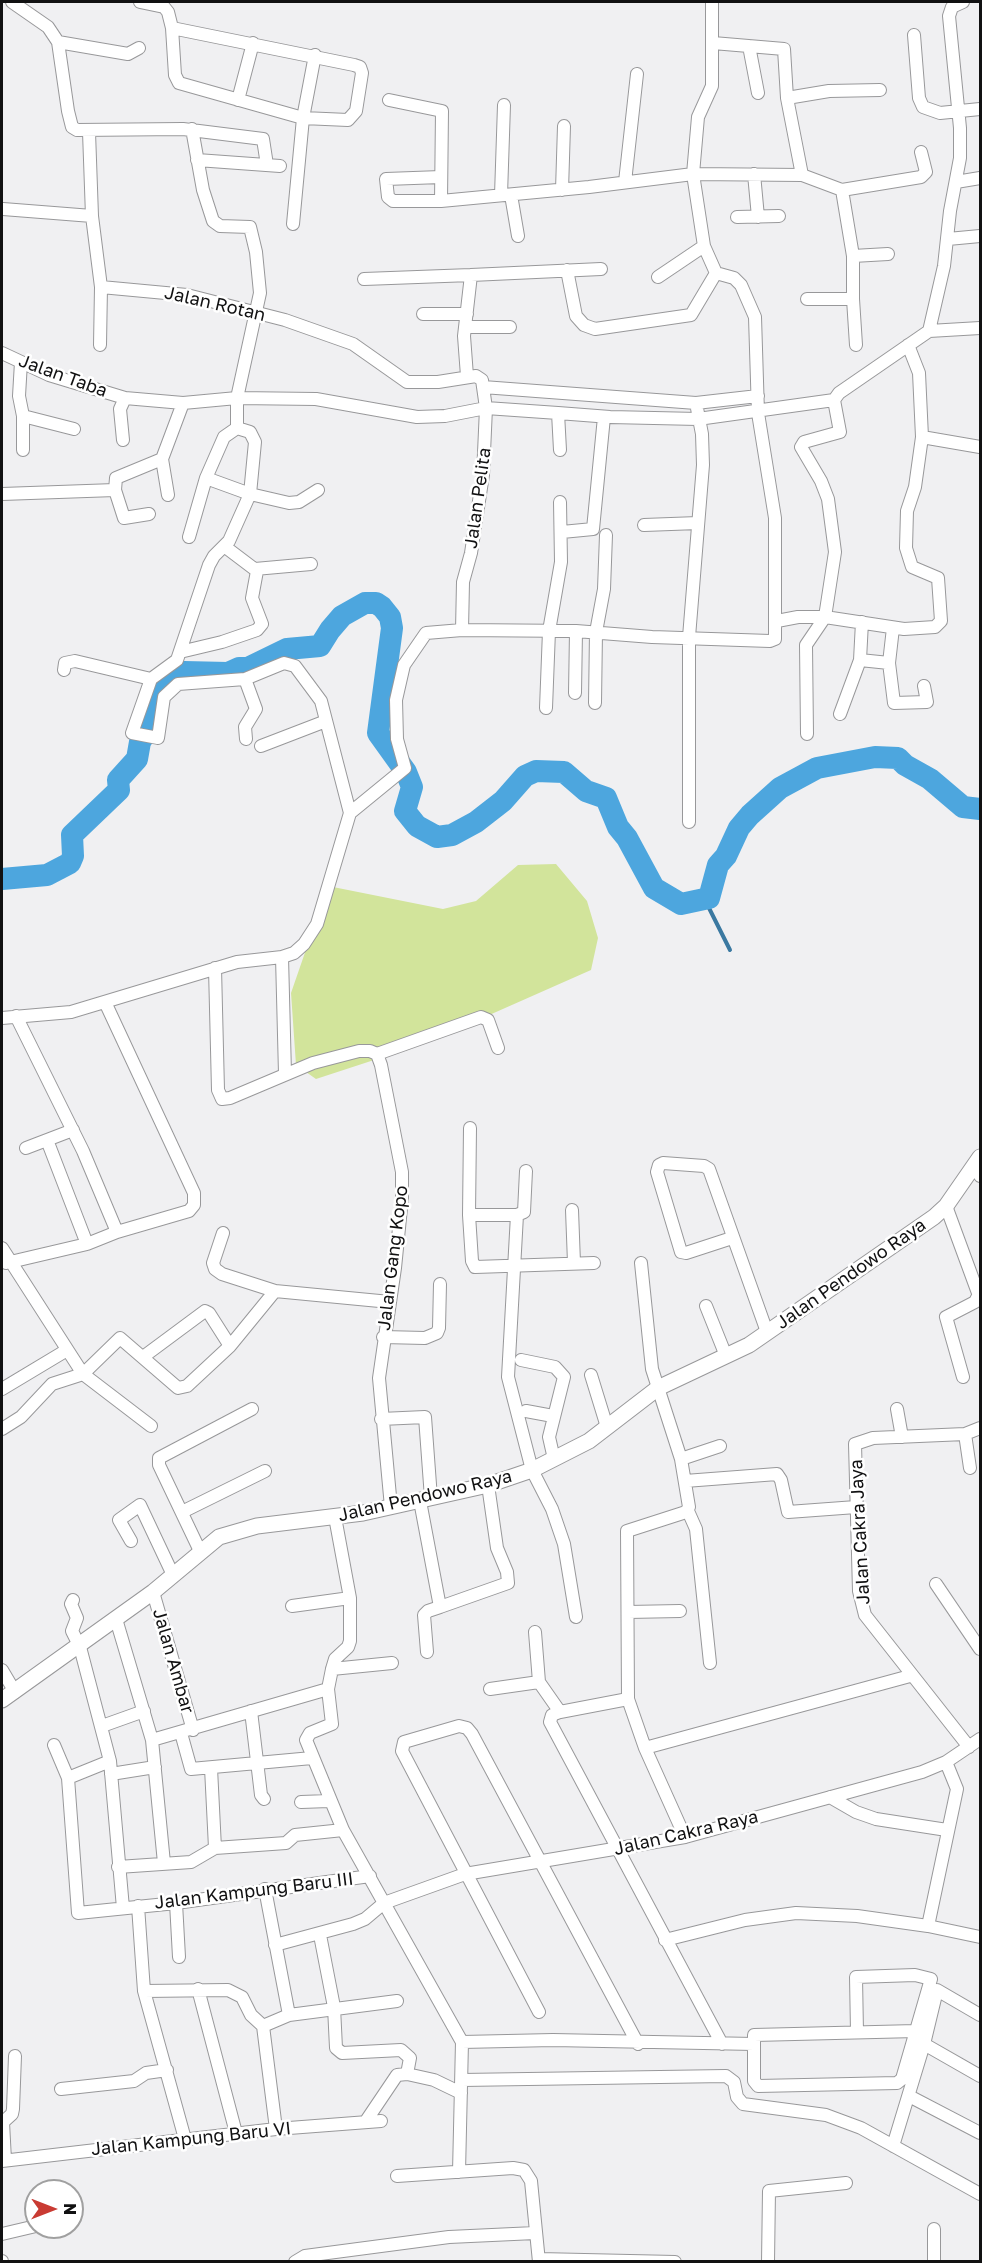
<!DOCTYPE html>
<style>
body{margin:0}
#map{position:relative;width:982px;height:2263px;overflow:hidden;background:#f0f0f2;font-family:"Golos Text",sans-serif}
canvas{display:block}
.frame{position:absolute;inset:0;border:3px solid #111112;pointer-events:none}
.north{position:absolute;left:24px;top:2179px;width:60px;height:60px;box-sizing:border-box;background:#fff;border:2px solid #a0a0a0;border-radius:50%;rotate:90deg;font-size:16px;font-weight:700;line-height:24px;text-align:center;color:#111112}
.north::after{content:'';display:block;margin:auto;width:21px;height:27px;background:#c93b33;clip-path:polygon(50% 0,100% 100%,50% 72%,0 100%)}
</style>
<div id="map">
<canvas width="982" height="2263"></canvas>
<div class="frame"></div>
<div class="north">N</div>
</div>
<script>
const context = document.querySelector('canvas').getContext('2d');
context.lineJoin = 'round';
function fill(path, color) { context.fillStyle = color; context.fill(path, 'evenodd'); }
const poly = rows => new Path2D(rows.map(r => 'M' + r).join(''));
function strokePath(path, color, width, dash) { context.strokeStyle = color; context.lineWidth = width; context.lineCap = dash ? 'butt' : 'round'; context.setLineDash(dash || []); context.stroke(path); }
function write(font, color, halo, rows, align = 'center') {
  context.font = font + ' "Golos Text",sans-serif'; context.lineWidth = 5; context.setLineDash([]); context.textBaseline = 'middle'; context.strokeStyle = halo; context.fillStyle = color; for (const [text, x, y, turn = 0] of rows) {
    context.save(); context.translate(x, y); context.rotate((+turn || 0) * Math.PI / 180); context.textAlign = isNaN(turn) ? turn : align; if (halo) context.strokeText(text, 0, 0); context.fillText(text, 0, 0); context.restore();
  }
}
fill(poly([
 [556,864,587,901,598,938,591,970,426,1043,316,1079,296,1065,291,993,328,886,443,909,476,901,518,865]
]), '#d2e49b');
strokePath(poly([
 [705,900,730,950]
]), '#3b79a1', 4);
strokePath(poly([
 [2,879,47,875,70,863,73,856,72,835,119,790,118,780,137,759,140,742,151,724,153,700,170,679,184,672,228,673,239,668,248,668,287,649,320,646,330,630,342,616,365,603,376,603,382,607,390,617,392,628,378,733,406,772,412,787,405,811,417,826,437,837,452,835,476,822,503,801,525,776,536,771,564,772,586,791,606,798,618,827,627,838,654,888,681,904,709,898,718,865,726,856,739,828,750,815,780,788,817,768,875,757,898,758,905,765,930,779,963,807,980,809]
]), '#4da6de', 22);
const minor = poly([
 [12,2,48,27,58,42,68,111,72,127,77,130,183,129,263,139,267,165],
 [140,2,164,7,168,12,172,28,175,75,179,83,303,118,348,120,356,111,362,73,360,67,354,65,172,28],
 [914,35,919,98,923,107,940,113,980,109],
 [58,42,128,54,139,48],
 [713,43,784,49,787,98,802,175,842,190,853,256,853,299,856,345],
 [749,46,758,93],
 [787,98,829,91,880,90],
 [238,100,253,43],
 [389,100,442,111,441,201],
 [192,129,203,190,213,221,220,226,250,227,256,252,260,293,237,398,237,428],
 [89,132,92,216,101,287,187,295,285,320,353,344,407,382,438,382,476,376,482,380,486,408,483,475,471,553,463,582,462,630],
 [197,160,280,166],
 [754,174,758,217],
 [441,177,386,179,388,197,393,201,441,201,589,187,693,174,802,175],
 [625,182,637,74],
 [956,182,980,178],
 [562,190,564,126],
 [842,190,921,177,926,172,921,152],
 [501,195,504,105],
 [511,195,518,236],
 [3,209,92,216],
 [737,217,779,216],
 [293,224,303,118,315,55],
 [948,239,980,236],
 [853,256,888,254],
 [567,270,576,316,584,325,595,329,691,315,716,273],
 [658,277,704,246],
 [364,279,471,275],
 [807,299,853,299],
 [423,314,467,314],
 [465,327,510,327],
 [929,331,980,328],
 [100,345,101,287],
 [2,353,49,375,125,398],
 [21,362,19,396,23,416,23,450],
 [467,376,464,336,471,275,601,269],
 [483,387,696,403,758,396],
 [558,413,610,417,698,419,834,400,839,393,929,331,944,266,950,211,960,158,960,128,949,16,952,7,963,2],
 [23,416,74,429],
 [922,437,980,447],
 [123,440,120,409,125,398,183,403,237,398,316,399,417,417,445,416,486,408,558,413,560,450],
 [206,478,250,494,289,503,299,502,318,490],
 [2,494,115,490],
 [168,495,162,459,183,403],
 [149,514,124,518,115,490,116,478,162,459],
 [644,525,698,523],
 [562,532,593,529,604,417],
 [255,569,311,564],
 [777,621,798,617,825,617,904,629,935,627,941,621,938,578,912,567,906,548,907,511,915,487,922,437,919,373,908,345],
 [893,628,889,663,894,703,927,702,924,686],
 [180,652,222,642,257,630,262,624,252,598,257,571,224,546],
 [860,660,862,622],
 [64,670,65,663,75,661,151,679],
 [245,679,256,709,245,727,246,739],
 [575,693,576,631],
 [595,703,596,632,604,589,606,535],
 [546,708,549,631,561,562,560,502],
 [840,714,860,660,889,663],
 [807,734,806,645,825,617,835,552,828,499,821,481,801,447,804,442,840,432,834,400],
 [261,746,326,721],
 [350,813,405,768,397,739,396,700,404,665,426,633,462,630,576,631,652,637,770,641,775,639,775,518,758,413,755,317,741,285,734,278,716,273,704,246,693,174,698,117,712,86,712,2],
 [689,822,689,637,703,465,702,434,696,403],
 [282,957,285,1074],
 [215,968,218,1090,222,1099,230,1098,313,1063,359,1051,370,1051,377,1054,381,1065,402,1172,402,1198,395,1268,379,1378,391,1507],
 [16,1016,83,1151,117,1232],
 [2,1018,71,1012,237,962,282,957,294,953,304,944,317,924,350,813,321,701,295,666,284,663,245,679,178,684,164,697,158,738,132,733,151,679,177,660,209,565,214,556,229,541,250,494,255,442,250,432,237,428,224,437,206,478,189,537],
 [377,1054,481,1017,488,1020,498,1048],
 [470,1128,469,1215,472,1261,475,1267,594,1263],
 [47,1140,87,1244,117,1232,189,1211,194,1205,194,1193,105,1002],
 [26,1148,73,1130],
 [974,1166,980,1176],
 [946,1206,978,1293],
 [572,1210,574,1263],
 [469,1215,517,1215,524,1212,526,1171],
 [517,1215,508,1377,532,1470,552,1509,564,1544,576,1617],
 [223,1233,213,1263,215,1269,222,1274,275,1291,390,1302],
 [732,1238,686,1253,681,1252,657,1172,659,1165,663,1163,704,1166,709,1169,767,1332],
 [2,1248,83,1374,151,1426],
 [6,1263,87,1244],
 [641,1263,652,1369,681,1459,689,1507,686,1512,627,1531,628,1699,645,1748,685,1837],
 [706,1306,726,1356],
 [383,1337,425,1338,437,1333,439,1328,440,1284],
 [143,1357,205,1311,209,1313,230,1346],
 [521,1360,555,1367,564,1377,549,1437,554,1459],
 [591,1375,607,1427],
 [963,1377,946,1317,975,1302,980,1292],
 [2,1389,67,1350],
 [897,1409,902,1437],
 [526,1411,553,1416],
 [381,1419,425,1417,431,1498],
 [2,1429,21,1417,52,1384,83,1374,120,1338,178,1388,187,1386,230,1346,275,1291],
 [965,1434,970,1468],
 [681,1459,720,1446],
 [685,1481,777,1474,781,1480,788,1512,856,1507],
 [420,1501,440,1607,428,1611,424,1615,427,1652],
 [688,1511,696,1529,710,1663],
 [182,1512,265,1471],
 [335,1517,350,1598,350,1641,348,1647,335,1659,332,1669,328,1689,332,1724,310,1733,306,1740,343,1830,462,2042,459,2172],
 [131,1541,119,1520,140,1505,173,1575],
 [200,1551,159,1465,159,1458,252,1409],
 [936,1584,980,1649],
 [153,1592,193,1730],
 [73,1600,71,1604,77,1618,72,1631,80,1647,110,1761,123,1908],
 [292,1606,350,1598],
 [440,1607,508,1583,507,1572,497,1548,488,1485],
 [628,1612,680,1611],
 [116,1619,152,1740,164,1863],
 [535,1632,539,1682],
 [332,1669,392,1663],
 [2,1670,15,1692],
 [490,1689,539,1682,560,1712],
 [628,1699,560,1712,552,1715,550,1722,722,2044],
 [251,1711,261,1795,264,1799],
 [102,1726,144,1711],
 [181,1733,191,1769,312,1758],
 [152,1740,328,1689],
 [54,1745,68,1778],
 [969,1747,865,1615,859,1591,855,1444,873,1438,965,1434,980,1428],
 [645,1748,910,1676],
 [110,1761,68,1778,78,1913,176,1903,370,1876],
 [211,1768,215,1848],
 [111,1774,155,1767],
 [830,1797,856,1812,876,1819,947,1830],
 [301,1802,329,1801],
 [118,1867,191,1862,215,1848,286,1843,295,1835,343,1830],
 [265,1889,289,2015],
 [176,1903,179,1957],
 [138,1906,144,1991,185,2139],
 [928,1926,957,1789,946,1762],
 [320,1935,334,2007,336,2048,342,2053,401,2050,410,2058,407,2074],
 [665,1940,745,1920,796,1913,857,1916,928,1926,980,1937],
 [275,1945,353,1924,365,1919,384,1903,465,1874,685,1837,922,1772,946,1762,980,1739],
 [198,1989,236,2133],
 [144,1991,228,1990,242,1997,251,2015,263,2026],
 [539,2012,402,1751,404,1742,459,1726,467,1728,472,1734,638,2044],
 [263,2026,289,2015,397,2001],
 [263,2026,276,2129],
 [857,2032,856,1977,915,1975,931,1979,902,2079,897,2083,758,2086,754,2081,754,2035,916,2031],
 [462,2042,553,2040,754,2044],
 [924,2044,980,2076],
 [462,2080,726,2076,734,2082,737,2097,743,2104,826,2115,861,2128,980,2194],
 [61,2089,134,2081,146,2073,167,2070],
 [909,2096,980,2133],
 [366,2121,397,2075,407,2074,434,2080,461,2093],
 [3,2122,5,2160],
 [2,2123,12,2114,13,2109,15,2056],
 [893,2146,924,2044,937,1990,980,2015],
 [2,2161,276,2129,381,2121],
 [397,2176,513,2168,524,2170,531,2181,539,2262],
 [934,2229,934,2262],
 [2,2234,36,2226],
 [539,2259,675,2262],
 [2,2261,2,2262],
 [295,2262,305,2256,449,2237,535,2233],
 [768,2262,769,2191,846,2183]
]);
const tertiary = poly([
 [2,1700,153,1592,219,1537,257,1526,363,1513,488,1485,532,1470,589,1441,658,1388,749,1345,934,1217,946,1206,980,1157]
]);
strokePath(minor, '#98989a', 14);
strokePath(tertiary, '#98989a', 17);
strokePath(minor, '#fff', 12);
strokePath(tertiary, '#fff', 15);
write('18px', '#111112', '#fff', [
 ["Jalan Rotan",215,304,13],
 ["Jalan Taba",63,376,20],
 ["Jalan Pelita",478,498,-82],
 ["Jalan Gang Kopo",393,1258,-83],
 ["Jalan Pendowo Raya",851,1274,-35],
 ["Jalan Pendowo Raya",425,1496,-13],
 ["Jalan Cakra Jaya",860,1532,-93],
 ["Jalan Ambar",173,1661,74],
 ["Jalan Cakra Raya",686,1833,-13],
 ["Jalan Kampung Baru III",254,1891,-7],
 ["Jalan Kampung Baru VI",191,2139,-6]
]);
</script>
